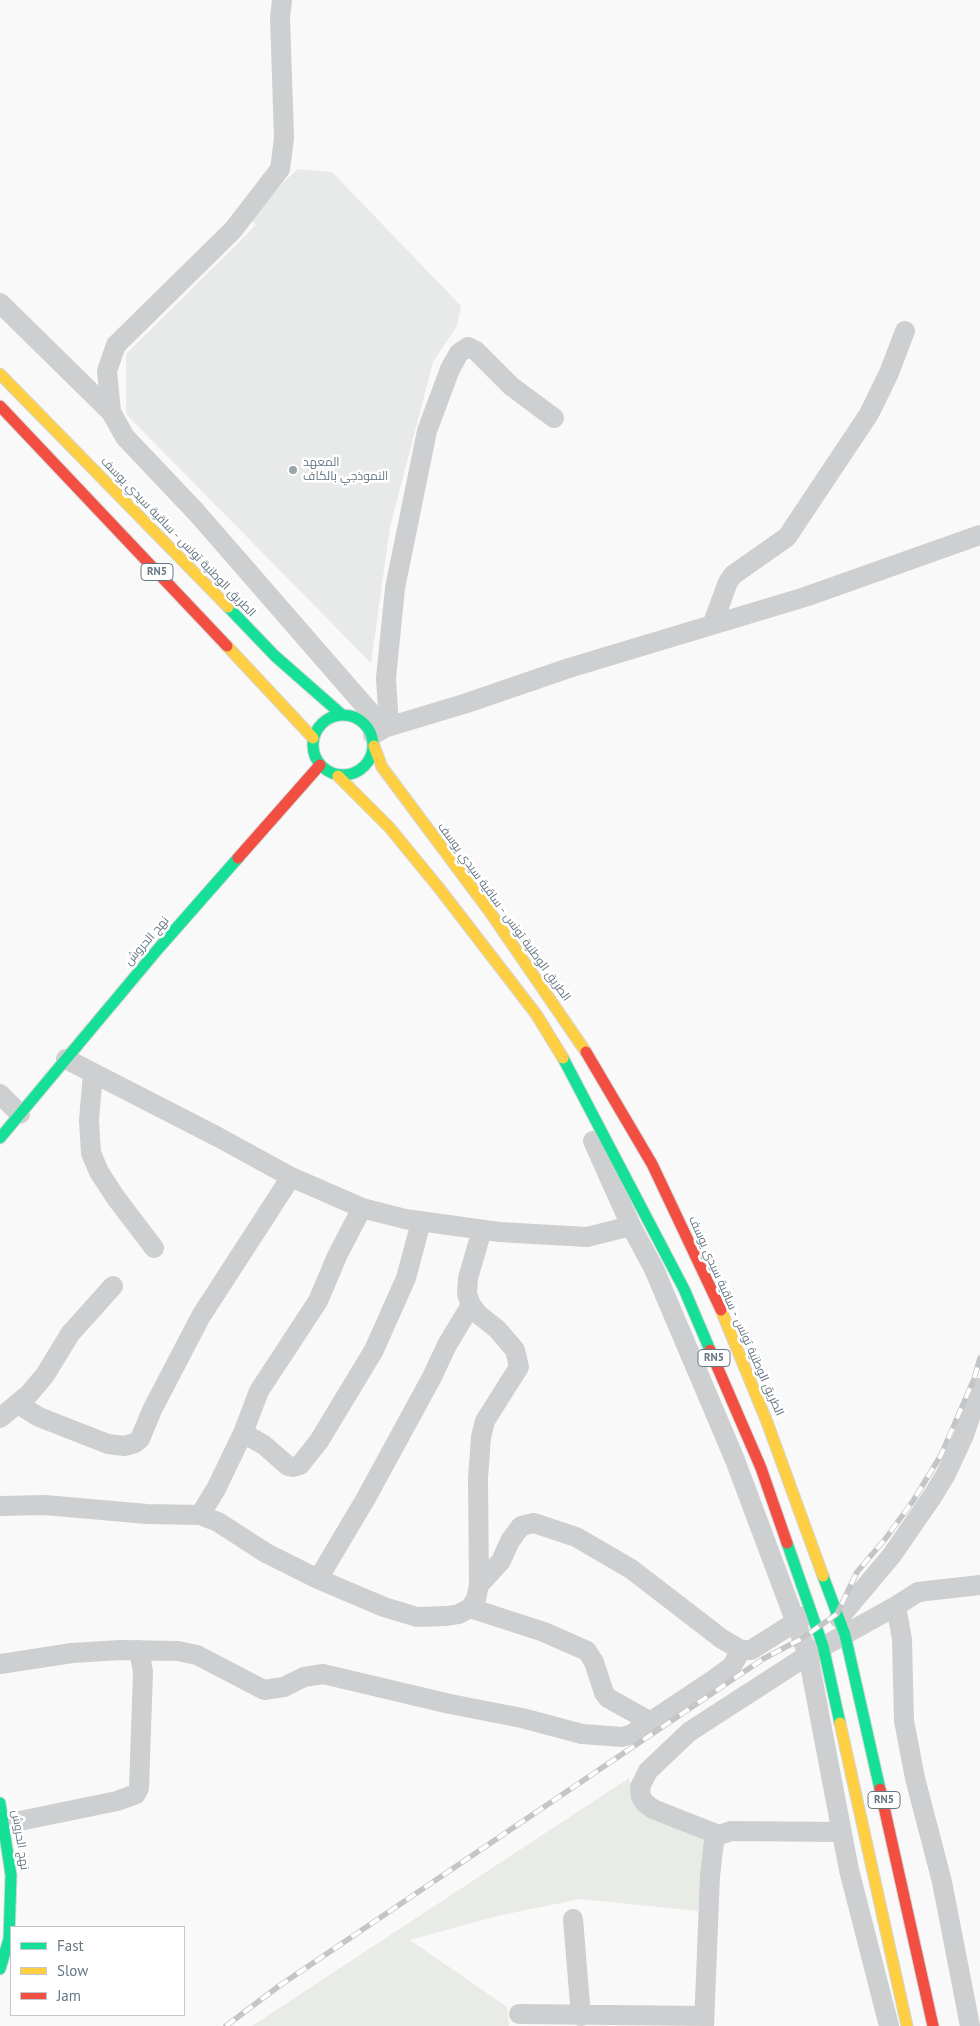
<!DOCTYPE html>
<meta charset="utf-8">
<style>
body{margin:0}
#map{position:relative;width:980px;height:2026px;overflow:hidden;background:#f9f9f9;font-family:"PT Sans",sans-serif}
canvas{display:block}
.legend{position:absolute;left:10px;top:1926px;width:175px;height:90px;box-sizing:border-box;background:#fff;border:1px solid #c1c8cd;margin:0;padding:6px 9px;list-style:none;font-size:15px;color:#657683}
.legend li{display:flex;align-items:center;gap:10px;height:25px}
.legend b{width:25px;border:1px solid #c1c8cd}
</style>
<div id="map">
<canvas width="980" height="2026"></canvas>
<ul class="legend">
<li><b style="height:6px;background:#16e098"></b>Fast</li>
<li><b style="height:6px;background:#ffcf43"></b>Slow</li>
<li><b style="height:6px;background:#f24e42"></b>Jam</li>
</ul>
</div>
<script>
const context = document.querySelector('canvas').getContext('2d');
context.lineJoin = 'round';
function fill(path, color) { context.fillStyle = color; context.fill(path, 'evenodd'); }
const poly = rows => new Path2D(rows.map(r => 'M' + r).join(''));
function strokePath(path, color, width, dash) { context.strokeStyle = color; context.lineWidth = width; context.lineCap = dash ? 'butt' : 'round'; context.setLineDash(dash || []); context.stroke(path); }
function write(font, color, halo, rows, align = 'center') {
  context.font = font + ' "PT Sans",Cairo,sans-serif'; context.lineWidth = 5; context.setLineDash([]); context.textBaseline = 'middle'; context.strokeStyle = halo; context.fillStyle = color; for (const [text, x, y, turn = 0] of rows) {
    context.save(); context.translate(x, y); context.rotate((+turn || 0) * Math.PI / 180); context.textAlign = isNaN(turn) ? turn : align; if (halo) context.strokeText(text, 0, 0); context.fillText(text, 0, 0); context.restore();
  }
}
fill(poly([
 [298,169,332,172,461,306,457,326,433,362,390,527,371,663,126,414,126,354,256,225,246,215]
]), '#e8e9e9');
fill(poly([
 [629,1778,634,1795,710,1821,698,1911,580,1899,497,1916,410,1940,507,2007,509,2026,252,2026]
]), '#e8ebe6');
const fast = poly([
 [228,607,275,656,341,714],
 '313 745a30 30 0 1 1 60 0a30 30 0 1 1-60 0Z',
 [563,1058,684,1289,710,1350],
 [0,1138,158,949,238,858],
 [787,1543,823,1646,840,1723],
 [823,1576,845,1635,880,1789],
 [0,1803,11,1875,9,1939,0,1969]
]);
const slow = poly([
 [0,374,228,607],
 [227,646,313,738],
 [374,746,382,767,490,912,586,1052],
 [338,776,389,827,439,888,536,1014,563,1058],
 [721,1310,767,1422,823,1576],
 [840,1723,907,2026]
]);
const jam = poly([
 [0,406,227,646],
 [238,858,320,765],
 [586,1052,652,1164,721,1310],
 [710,1350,761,1468,787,1543],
 [880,1789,933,2026]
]);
strokePath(fast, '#d5d6d7', 13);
strokePath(slow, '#d5d6d7', 13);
strokePath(jam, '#d5d6d7', 13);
strokePath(poly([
 [282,0,280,17,284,138,280,169,233,230,116,345,107,371,111,412,125,437,197,513,384,728],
 [0,303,111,412],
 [713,623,728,582,733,575,787,537,869,414,889,373,905,331],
 [389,726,386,678,395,588,427,431,450,369,459,353,468,347,476,351,511,386,554,418],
 [373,735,384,728,467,703,569,668,805,597,980,535],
 [66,1059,218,1137,291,1177,362,1208,405,1219,499,1232,587,1237,631,1226],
 [93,1073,89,1120,91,1153,99,1172,116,1198,154,1248],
 [0,1094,20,1114],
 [593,1141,631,1226,654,1269,735,1460,808,1655,849,1870,889,2026],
 [18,1404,39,1417,108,1444,124,1446,135,1443,140,1439,152,1410,201,1316,291,1177],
 [0,1418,29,1394,45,1375,70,1334,113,1286],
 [243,1433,264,1445,288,1466,293,1467,300,1465,319,1441,374,1350,406,1278,421,1222],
 [0,1506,45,1505,147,1514,200,1515,218,1522,266,1553,318,1579,384,1607,417,1617,447,1616,459,1614,470,1608,476,1599,479,1585,478,1478,481,1437,485,1421,519,1367,515,1350,497,1329,478,1314,471,1305,467,1294,468,1278,482,1230],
 [200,1515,216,1489,243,1433,259,1391,318,1301,337,1256,362,1208],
 [318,1579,365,1500,432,1377,447,1345,471,1305],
 [479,1585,501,1561,510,1541,521,1526,534,1523,576,1537,631,1569,722,1639,741,1650,751,1650,805,1616],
 [896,1606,918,1592,980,1585],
 [470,1608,544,1632,587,1651,594,1662,604,1693,608,1698,649,1721],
 [839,1618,892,1555,932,1497,946,1474,964,1435,980,1388],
 [0,1664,72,1653,121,1650,178,1651,197,1655,264,1690,284,1687,304,1677,323,1674,450,1704,522,1718,582,1734,622,1737,632,1734,716,1678,732,1666,741,1650],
 [5,1824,117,1801,136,1794,139,1788,143,1672,139,1650],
 [719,1835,653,1809,645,1803,641,1797,640,1787,648,1771,689,1732,808,1655,896,1606,902,1639,904,1721,915,1778,942,1882,970,2026],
 [573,1919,581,2016],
 [519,2014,704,2016],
 [704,2026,710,1876,714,1841,719,1835,731,1831,841,1832]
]), '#cecfd0', 20);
strokePath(fast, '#16e098', 11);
strokePath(slow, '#ffcf43', 11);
strokePath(jam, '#f24e42', 11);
const rail = poly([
 [226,2026,279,1986,763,1659,801,1639,837,1614,857,1572,886,1538,913,1501,941,1455,974,1379,980,1358]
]);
strokePath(rail, '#c3c5c6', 5.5);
strokePath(rail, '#fff', 4, [11]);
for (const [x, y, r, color] of [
 [293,470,5,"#99a4ac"]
]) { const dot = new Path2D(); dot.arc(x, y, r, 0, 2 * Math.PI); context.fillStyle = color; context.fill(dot); strokePath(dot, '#fff', 2); }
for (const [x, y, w] of [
 [157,572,32],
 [714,1358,32],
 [884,1800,32]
]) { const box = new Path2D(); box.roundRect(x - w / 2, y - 8.5, w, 17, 4); context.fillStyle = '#fff'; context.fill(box); strokePath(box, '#657683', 1); }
write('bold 11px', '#657683', null, [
 ["RN5",157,572],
 ["RN5",714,1358],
 ["RN5",884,1800]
]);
write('12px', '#657683', '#fff', [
 ["المعهد",303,463],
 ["النموذجي بالكاف",303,477]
], 'left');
write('12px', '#657683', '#fff', [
 ["الطريق الوطنية تونس - ساقية سيدي يوسف",178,537,46],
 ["الطريق الوطنية تونس - ساقية سيدي يوسف",504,912,54],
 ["نهج الحروش",147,941,-49],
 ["الطريق الوطنية تونس - ساقية سيدي يوسف",736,1316,66],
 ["نهج الحروش",20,1840,81]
]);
</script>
